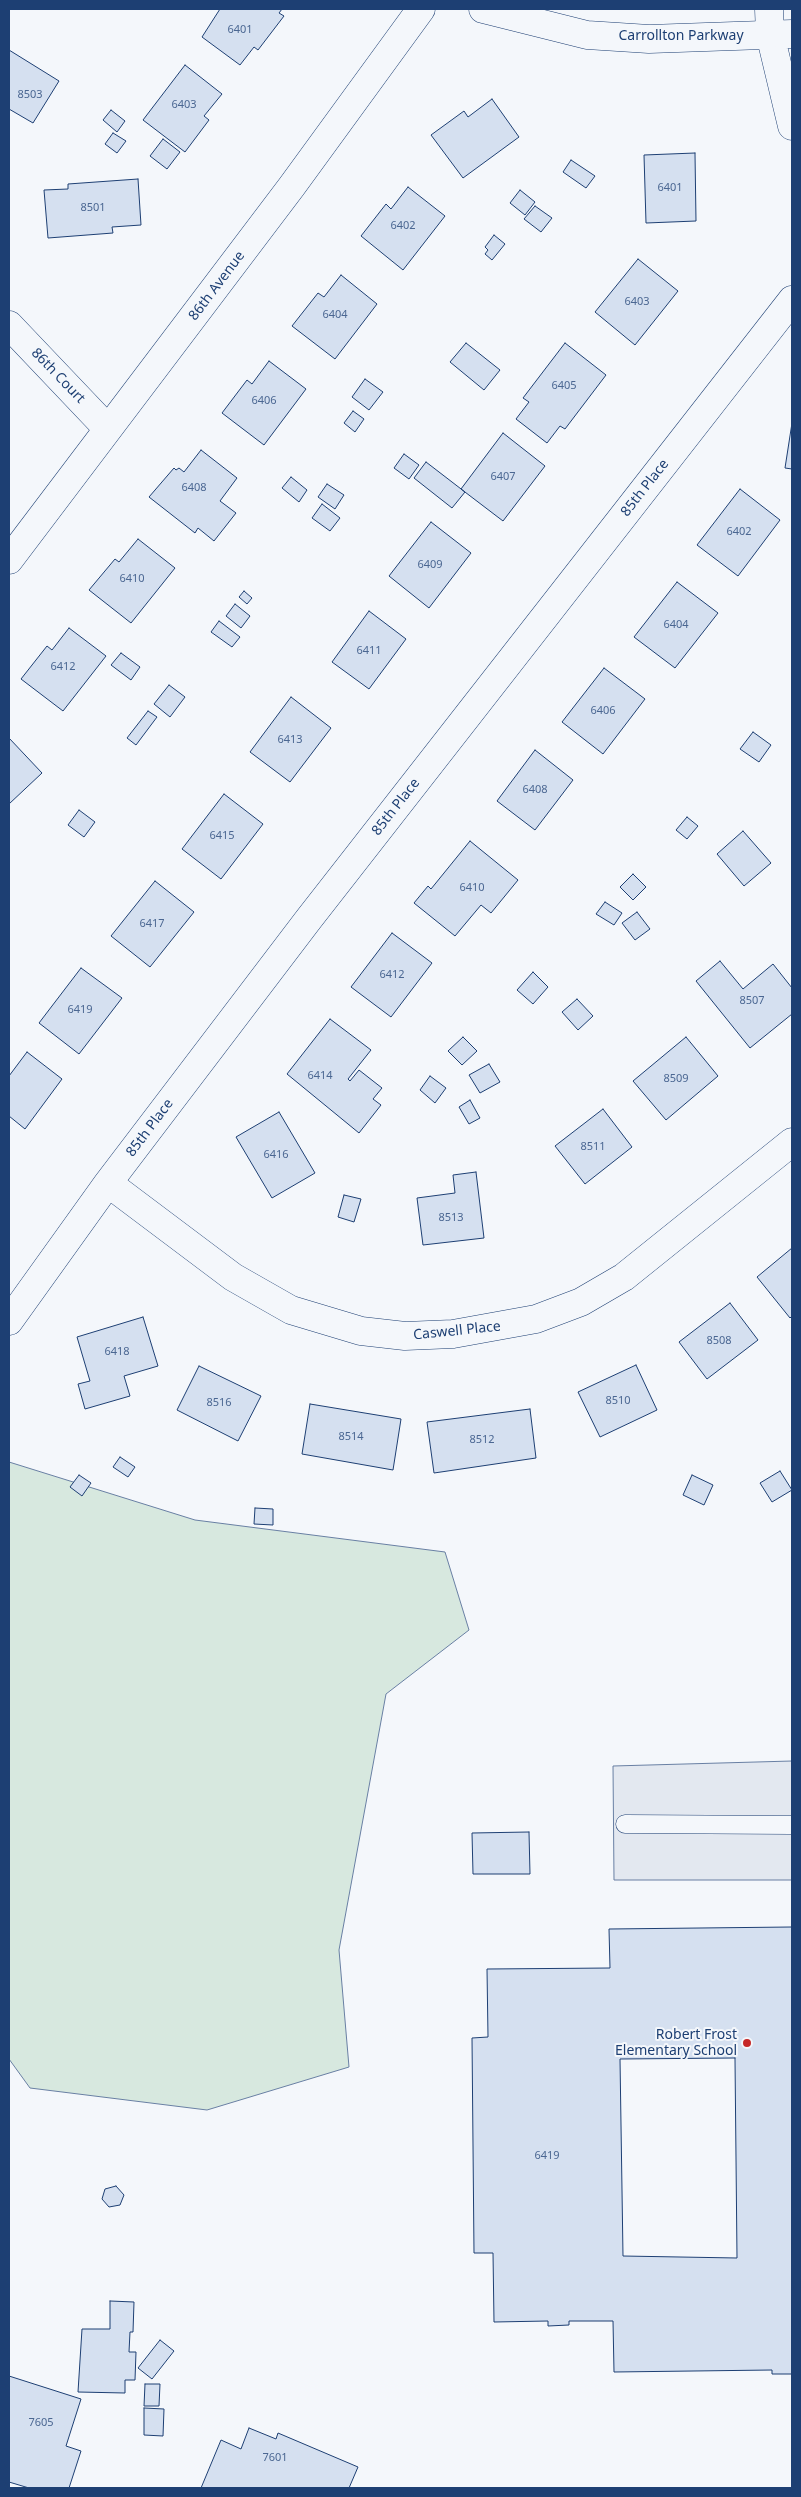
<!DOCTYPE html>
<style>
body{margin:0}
#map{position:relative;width:801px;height:2497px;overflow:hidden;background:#f4f7fb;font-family:"Noto Sans",sans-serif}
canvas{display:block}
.frame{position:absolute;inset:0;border:10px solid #1d3f73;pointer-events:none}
</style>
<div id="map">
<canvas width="801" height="2497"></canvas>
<div class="frame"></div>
</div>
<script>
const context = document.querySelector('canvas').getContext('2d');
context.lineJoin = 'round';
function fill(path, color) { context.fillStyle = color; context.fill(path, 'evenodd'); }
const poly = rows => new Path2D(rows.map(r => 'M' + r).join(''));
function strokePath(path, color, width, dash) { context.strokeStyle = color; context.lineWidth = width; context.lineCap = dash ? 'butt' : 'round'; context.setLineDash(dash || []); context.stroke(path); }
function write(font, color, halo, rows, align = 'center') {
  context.font = font + ' "Noto Sans",sans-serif'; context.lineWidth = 4; context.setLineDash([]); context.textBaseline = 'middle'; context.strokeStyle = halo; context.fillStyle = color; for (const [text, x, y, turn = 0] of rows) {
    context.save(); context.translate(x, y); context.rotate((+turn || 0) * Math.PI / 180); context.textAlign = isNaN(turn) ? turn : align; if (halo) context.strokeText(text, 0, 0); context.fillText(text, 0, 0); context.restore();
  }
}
const green = poly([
 [9,1462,195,1520,445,1552,469,1630,386,1694,339,1950,349,2067,207,2110,30,2088,9,2059,9,1462]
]);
fill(green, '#d7e8df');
strokePath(green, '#687fa3', 1);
const parking = poly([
 [792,1761,792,1880,614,1880,613,1766,792,1761]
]);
fill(parking, '#e3e8f0');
strokePath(parking, '#687fa3', 1);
const building = poly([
 [220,9,282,9,279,13,284,16,258,50,254,47,240,65,202,37,220,9],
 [9,50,59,81,33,123,9,109,9,50],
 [185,65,222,94,204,116,209,120,185,152,143,120,185,65],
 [492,99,519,137,463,178,431,135,464,111,468,117,492,99],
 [111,110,125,121,117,132,103,120,111,110],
 [113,133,126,141,117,153,105,144,113,133],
 [163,139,180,152,167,169,150,156,163,139],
 [695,153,696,221,646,223,644,155,695,153],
 [571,160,595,176,586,188,563,172,571,160],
 [138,179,141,225,112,227,113,233,48,238,44,190,68,189,68,184,138,179],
 [408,187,445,216,403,270,361,236,386,204,391,209,408,187],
 [520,190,535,202,525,215,510,203,520,190],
 [535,206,552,218,541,232,524,219,535,206],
 [494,235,505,244,492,260,485,254,488,250,485,247,494,235],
 [638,259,678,291,635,345,595,312,638,259],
 [341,275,377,304,335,359,292,326,318,293,324,297,341,275],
 [466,343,500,370,484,390,450,362,466,343],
 [565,343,606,375,565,429,560,426,547,443,516,419,529,402,523,398,565,343],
 [269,361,306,389,264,445,222,413,247,380,252,384,269,361],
 [365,379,383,392,369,410,352,397,365,379],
 [353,411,364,419,355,432,344,423,353,411],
 [792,423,792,469,785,468,792,423],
 [503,433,545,466,503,521,461,489,503,433],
 [201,450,237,478,220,501,236,513,214,541,198,528,195,533,149,497,174,468,176,470,179,468,184,472,201,450],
 [404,454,419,465,409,479,394,468,404,454],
 [426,462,465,492,452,508,414,478,426,462],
 [291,477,307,490,299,502,282,488,291,477],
 [327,484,344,495,335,509,318,497,327,484],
 [740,489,780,520,738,576,697,545,740,489],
 [322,504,340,518,330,531,312,518,322,504],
 [431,522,471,553,429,608,389,576,431,522],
 [138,539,175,568,131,623,89,590,115,559,119,562,138,539],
 [677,582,718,613,675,668,634,637,677,582],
 [244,591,252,598,247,604,239,597,244,591],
 [235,604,250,616,241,628,226,616,235,604],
 [369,611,406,639,369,689,332,662,369,611],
 [219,621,240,637,232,647,211,632,219,621],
 [69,628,106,656,63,711,21,679,47,646,52,650,69,628],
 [121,653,140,667,131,680,111,665,121,653],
 [604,668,645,699,603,754,562,722,604,668],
 [169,685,185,697,170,717,154,704,169,685],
 [291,697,331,728,290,782,250,752,291,697],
 [148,711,157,717,136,745,127,738,148,711],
 [753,732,771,745,759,762,740,749,753,732],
 [9,738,42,773,9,804,9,738],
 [535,750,573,780,535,830,497,801,535,750],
 [224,794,263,824,221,879,182,849,224,794],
 [79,810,95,822,84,837,68,825,79,810],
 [687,817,698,826,687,839,676,830,687,817],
 [743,831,771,863,744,886,717,854,743,831],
 [470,841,518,880,491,913,481,905,455,936,414,903,428,886,431,889,470,841],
 [633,874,646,887,633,900,620,887,633,874],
 [155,881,194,912,150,967,111,936,155,881],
 [605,902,622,913,614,925,596,914,605,902],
 [637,912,650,929,635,940,622,923,637,912],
 [392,933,432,963,391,1017,351,987,392,933],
 [720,961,743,989,773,964,792,988,792,1014,750,1048,696,981,720,961],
 [81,968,122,998,79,1054,39,1023,81,968],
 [533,972,548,987,533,1004,517,990,533,972],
 [577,999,593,1016,578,1030,562,1012,577,999],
 [330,1019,371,1050,348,1079,350,1081,359,1070,382,1088,373,1099,381,1105,359,1133,287,1074,330,1019],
 [463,1037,477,1051,462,1065,448,1051,463,1037],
 [686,1037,718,1076,666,1120,633,1081,686,1037],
 [27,1052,62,1079,25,1129,9,1116,9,1076,27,1052],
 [489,1064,500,1082,480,1093,469,1075,489,1064],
 [430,1076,446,1088,435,1103,420,1090,430,1076],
 [470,1100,480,1118,469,1124,459,1107,470,1100],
 [603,1109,632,1147,585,1184,555,1146,603,1109],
 [279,1112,315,1173,272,1198,236,1137,279,1112],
 [476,1172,484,1238,423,1245,417,1198,455,1193,453,1175,476,1172],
 [344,1195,361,1199,354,1222,338,1217,344,1195],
 [792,1248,792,1316,790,1318,757,1277,792,1248],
 [730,1303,758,1340,707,1379,679,1342,730,1303],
 [143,1317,158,1366,124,1376,130,1396,85,1409,78,1384,90,1381,77,1337,143,1317],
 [636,1365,657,1410,600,1437,578,1392,636,1365],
 [199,1366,261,1396,238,1441,177,1410,199,1366],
 [310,1404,401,1419,393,1470,302,1454,310,1404],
 [530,1409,536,1458,434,1473,427,1422,530,1409],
 [120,1457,135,1467,128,1477,113,1467,120,1457],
 [780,1471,792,1490,772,1502,760,1483,780,1471],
 [79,1475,91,1483,82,1496,70,1487,79,1475],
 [692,1475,713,1485,704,1505,683,1495,692,1475],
 [255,1508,273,1509,273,1525,254,1524,255,1508],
 [529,1832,530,1874,473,1874,472,1833,529,1832],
 [792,1927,792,2374,772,2374,772,2370,614,2372,613,2321,569,2321,569,2325,548,2326,548,2321,494,2322,493,2253,474,2253,472,2038,488,2037,487,1969,610,1968,609,1929,792,1927],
 [735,2058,737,2258,623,2256,620,2059,735,2058],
 [116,2186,124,2195,120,2205,109,2207,102,2199,105,2189,116,2186],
 [110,2301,134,2302,133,2332,130,2332,129,2352,136,2352,135,2380,125,2380,125,2393,78,2392,82,2329,110,2329,110,2301],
 [160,2340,174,2351,152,2379,138,2368,160,2340],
 [9,2376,81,2399,66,2446,81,2451,69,2488,29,2488,9,2482,9,2376],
 [145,2384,160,2384,159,2406,144,2406,145,2384],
 [144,2408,164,2409,163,2436,144,2435,144,2408],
 [249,2428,276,2439,278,2433,358,2467,349,2488,201,2488,221,2440,241,2449,249,2428]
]);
fill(building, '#d5e0f0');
strokePath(building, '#1d3f73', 1);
const lane = poly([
 [625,1824,792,1825]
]);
const street = poly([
 [483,9,587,35,649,39,792,34],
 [770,34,792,126],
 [9,325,107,428],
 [9,560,292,186,421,9],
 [108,1183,233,1277,291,1310,361,1331,405,1336,453,1334,536,1319,581,1302,624,1277,792,1142],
 [9,1321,108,1183,308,920,792,300]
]);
const secondary = poly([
 [769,9,770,34]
]);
strokePath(lane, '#1d3f73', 19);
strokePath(street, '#1d3f73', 29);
strokePath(secondary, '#1d3f73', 29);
strokePath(lane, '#f4f7fb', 18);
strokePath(street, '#f4f7fb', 28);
strokePath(secondary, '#f4f7fb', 28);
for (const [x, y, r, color] of [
 [747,2043,5,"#c62828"]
]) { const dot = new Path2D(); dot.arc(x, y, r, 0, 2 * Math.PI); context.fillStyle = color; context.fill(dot); strokePath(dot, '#f4f7fb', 2); }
write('11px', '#4b6792', null, [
 ["6401",240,30],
 ["8503",30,95],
 ["6403",184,105],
 ["6401",670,188],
 ["8501",93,208],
 ["6402",403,226],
 ["6403",637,302],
 ["6404",335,315],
 ["6405",564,386],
 ["6406",264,401],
 ["6407",503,477],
 ["6408",194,488],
 ["6402",739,532],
 ["6409",430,565],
 ["6410",132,579],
 ["6404",676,625],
 ["6411",369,651],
 ["6412",63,667],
 ["6406",603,711],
 ["6413",290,740],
 ["6408",535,790],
 ["6415",222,836],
 ["6410",472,888],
 ["6417",152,924],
 ["6412",392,975],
 ["8507",752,1001],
 ["6419",80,1010],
 ["6414",320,1076],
 ["8509",676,1079],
 ["8511",593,1147],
 ["6416",276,1155],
 ["8513",451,1218],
 ["8508",719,1341],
 ["6418",117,1352],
 ["8510",618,1401],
 ["8516",219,1403],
 ["8514",351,1437],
 ["8512",482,1440],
 ["6419",547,2156],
 ["7605",41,2423],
 ["7601",275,2458]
]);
write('14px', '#1d3f73', '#f4f7fb', [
 ["Carrollton Parkway",681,36],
 ["86th Avenue",217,286,-53],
 ["86th Court",58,376,46],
 ["85th Place",645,488,-52],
 ["85th Place",396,807,-52],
 ["85th Place",150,1128,-53],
 ["Caswell Place",457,1331,-6]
]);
write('14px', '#1d3f73', '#f4f7fb', [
 ["Robert Frost",737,2035],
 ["Elementary School",737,2051]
], 'right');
</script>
